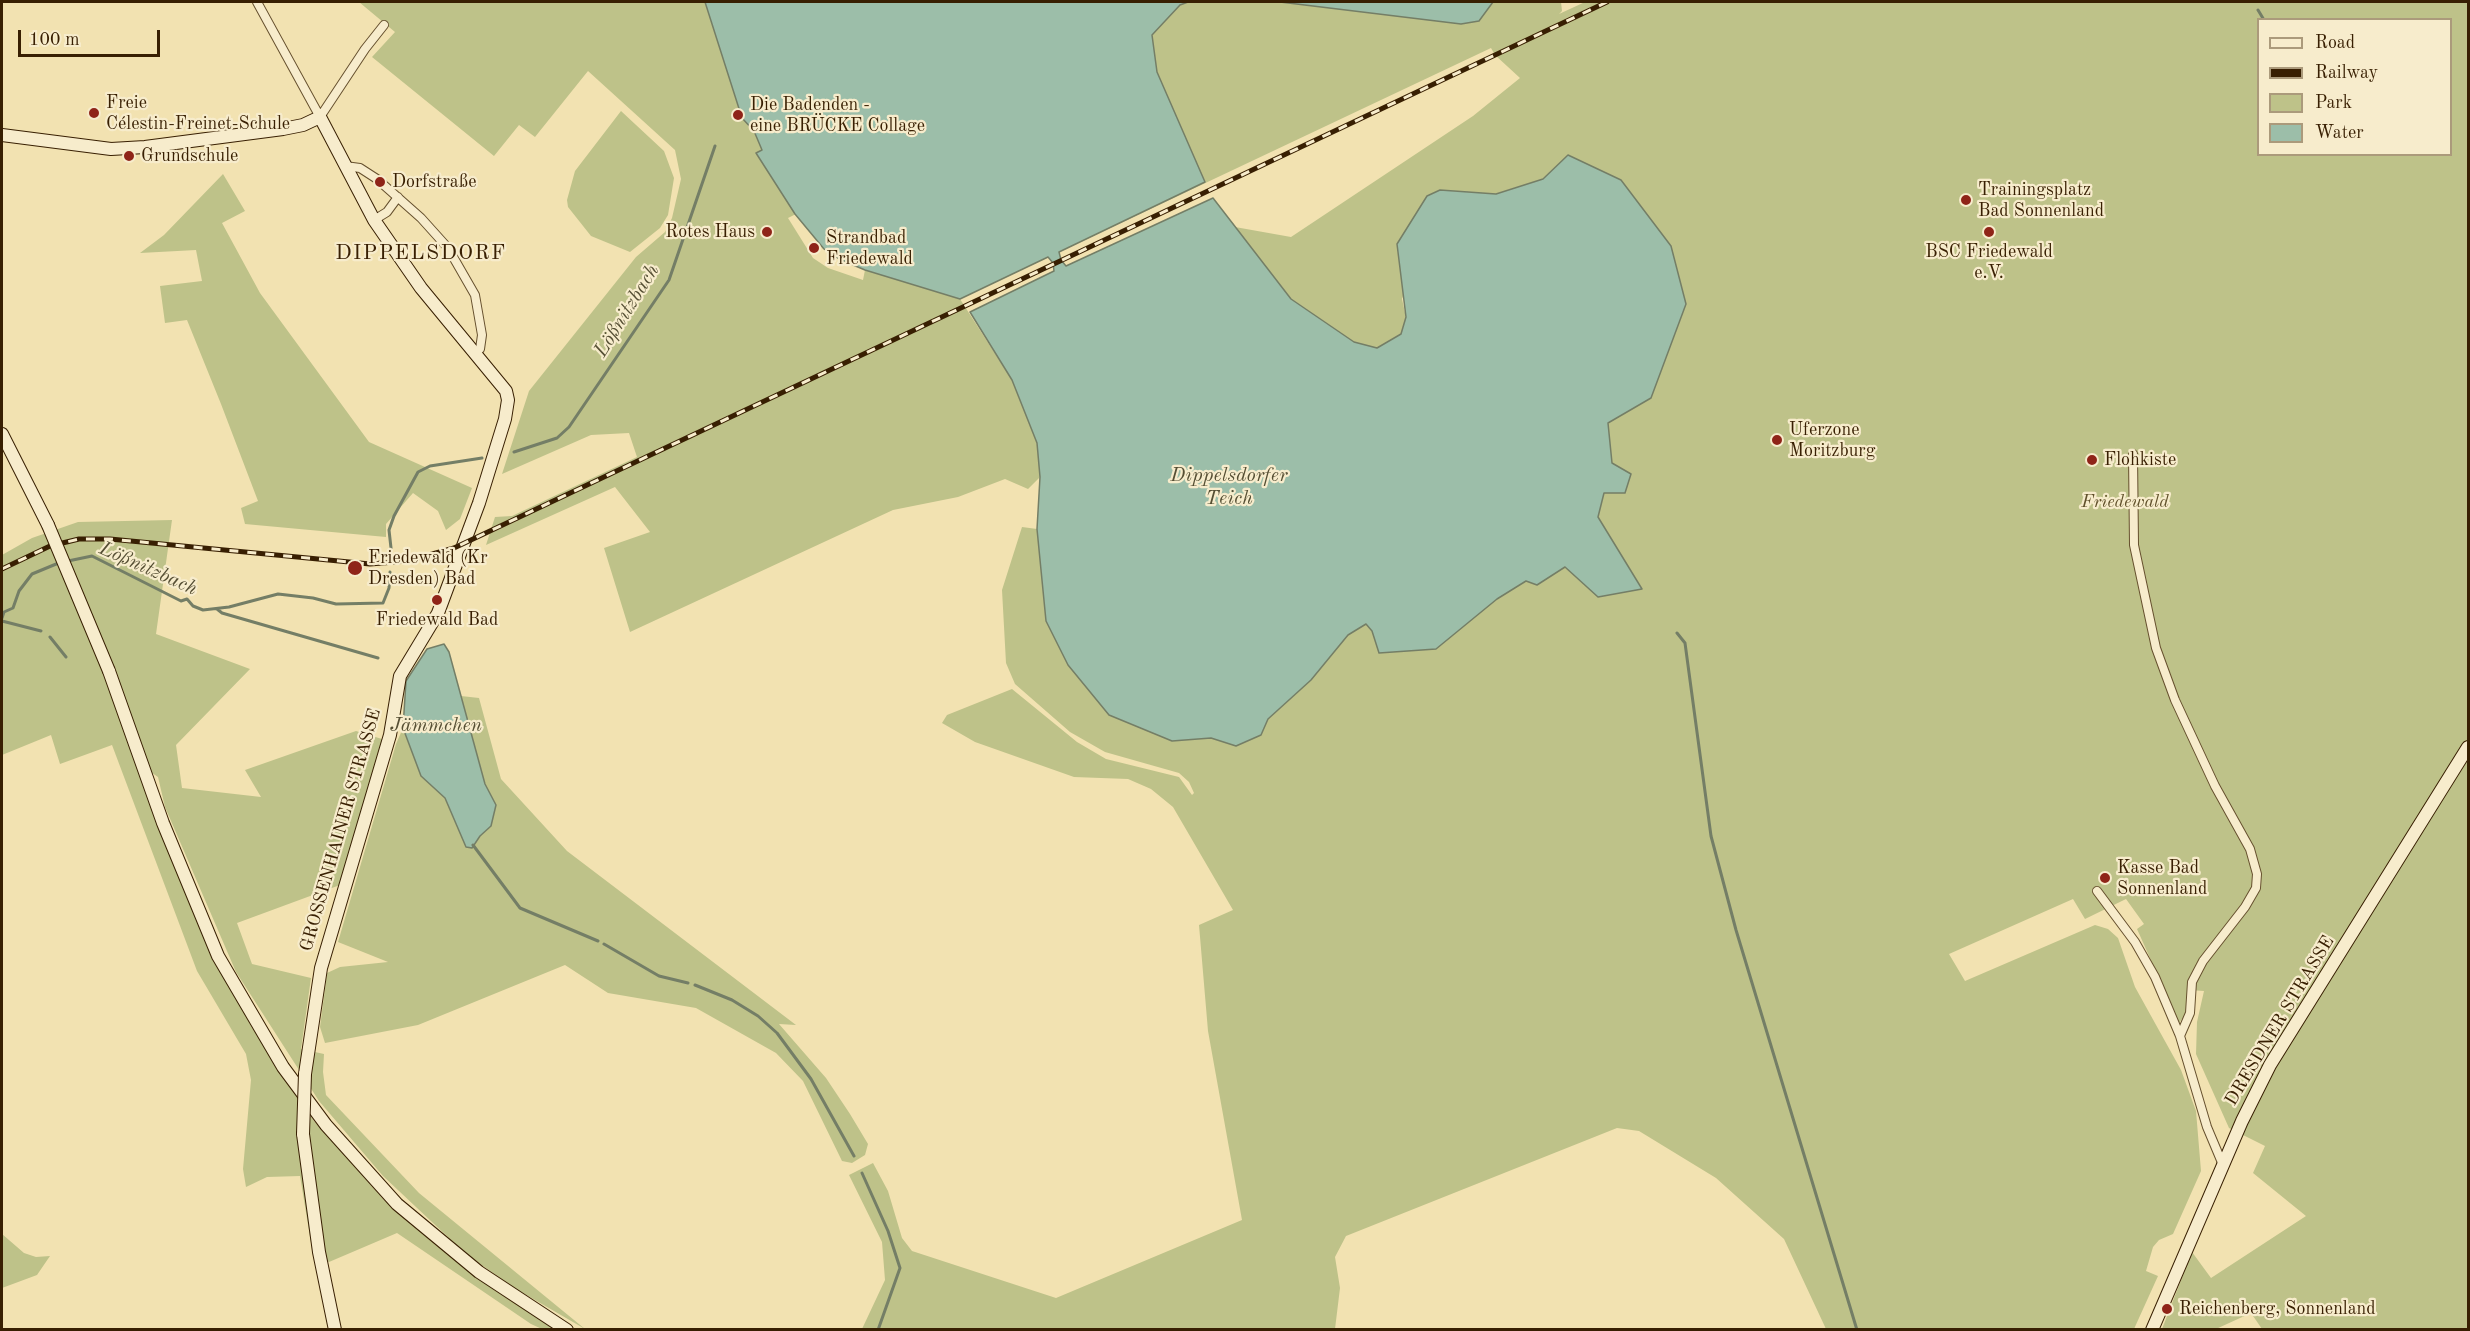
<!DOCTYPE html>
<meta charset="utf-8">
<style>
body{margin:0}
#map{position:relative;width:2470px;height:1331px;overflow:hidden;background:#f2e2b1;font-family:"Old Standard TT",serif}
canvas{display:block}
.frame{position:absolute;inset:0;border:3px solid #381f02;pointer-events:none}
.legend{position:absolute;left:2257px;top:18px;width:195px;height:138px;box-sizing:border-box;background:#f7eccc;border:2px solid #ab9a7b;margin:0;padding:8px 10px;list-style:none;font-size:18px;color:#381f02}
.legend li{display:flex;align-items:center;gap:12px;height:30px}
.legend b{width:30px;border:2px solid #ab9a7b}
.scale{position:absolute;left:18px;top:30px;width:142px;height:27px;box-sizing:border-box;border:3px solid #381f02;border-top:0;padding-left:8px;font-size:18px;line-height:21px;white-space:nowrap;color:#381f02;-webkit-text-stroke:4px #f7eccc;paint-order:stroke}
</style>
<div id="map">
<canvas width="2470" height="1331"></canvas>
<div class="frame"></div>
<ul class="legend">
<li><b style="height:8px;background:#f7eccc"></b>Road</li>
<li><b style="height:8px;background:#381f02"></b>Railway</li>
<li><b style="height:16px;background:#bec289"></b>Park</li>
<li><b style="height:16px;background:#9cbea9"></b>Water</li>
</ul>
<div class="scale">100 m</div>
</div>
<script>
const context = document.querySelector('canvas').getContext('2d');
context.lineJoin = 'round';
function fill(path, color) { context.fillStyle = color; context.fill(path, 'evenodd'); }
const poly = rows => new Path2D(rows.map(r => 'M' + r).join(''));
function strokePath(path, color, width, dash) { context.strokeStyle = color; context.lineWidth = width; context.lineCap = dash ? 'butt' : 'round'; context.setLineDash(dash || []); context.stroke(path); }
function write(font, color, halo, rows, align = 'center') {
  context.font = font + ' "Old Standard TT",serif'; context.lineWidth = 4.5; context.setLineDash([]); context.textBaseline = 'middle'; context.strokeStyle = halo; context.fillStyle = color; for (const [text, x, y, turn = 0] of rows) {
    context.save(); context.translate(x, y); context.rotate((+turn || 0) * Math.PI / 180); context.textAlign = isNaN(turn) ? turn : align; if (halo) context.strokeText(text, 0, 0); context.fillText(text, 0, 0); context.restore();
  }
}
fill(poly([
 [359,2,1561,2,1562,11,1559,14,1585,2,2468,2,2468,1329,2262,1329,2251,1313,2216,1329,2162,1329,2192,1252,2211,1278,2306,1216,2253,1173,2265,1146,2229,1128,2196,1054,2197,1022,2204,991,2189,990,2187,1012,2179,1023,2137,929,2144,924,2126,899,2085,919,2073,899,1949,954,1965,981,2095,925,2108,929,2118,938,2135,987,2181,1070,2196,1111,2201,1171,2173,1234,2159,1240,2153,1247,2146,1271,2158,1276,2134,1329,1826,1329,1784,1239,1716,1178,1639,1131,1617,1128,1346,1236,1335,1257,1340,1288,1335,1329,862,1329,885,1280,882,1242,849,1175,873,1163,888,1191,902,1238,912,1251,1056,1298,1242,1220,1208,1031,1199,925,1233,910,1173,807,1151,789,1128,779,1074,777,975,742,942,723,947,715,1012,689,1077,742,1106,759,1179,777,1192,795,1194,793,1189,782,1179,773,1105,752,1070,732,1015,684,1006,663,1002,590,1022,527,1037,529,1046,621,1172,741,1211,738,1236,746,1261,735,1268,719,1311,680,1348,635,1366,624,1372,631,1536,554,1642,589,1598,517,1612,463,1608,423,1651,397,1568,155,1543,179,1495,194,1440,190,1402,299,1406,317,1401,334,1377,348,1354,342,1291,299,1235,227,1291,237,1473,116,1520,78,1495,55,1491,48,960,299,1012,380,1037,443,1040,477,1028,489,1005,479,958,497,893,510,630,632,604,548,650,532,615,487,486,545,495,517,512,516,637,457,629,433,591,435,502,474,529,391,636,257,665,232,672,218,681,179,675,150,588,71,535,137,519,125,494,156,372,57,395,32],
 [2258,20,2450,20,2450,154,2258,154],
 [796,214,824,249,839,259,865,270,863,280,828,268,813,258,788,218],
 [621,111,664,151,674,178,668,215,660,228,630,252,591,236,568,207,567,200,575,171],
 [223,174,245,211,222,223,260,293,369,442,472,488,460,519,446,530,438,511,413,493,386,524,386,537,245,524,241,508,258,501,221,404,187,320,165,323,160,286,202,281,196,250,140,253,164,235],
 [172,520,156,634,250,669,176,745,182,788,261,797,245,770,356,731,382,739,340,885,237,923,252,964,311,978,301,1049,324,1054,323,1072,326,1095,419,1193,585,1329,516,1289,466,1254,383,1176,319,1101,236,972,165,807,158,777,136,762,197,922,251,1026,314,1121,384,1200,494,1290,555,1329,542,1329,531,1324,397,1233,329,1262,313,1255,300,1176,267,1177,246,1187,243,1169,251,1080,246,1054,197,971,112,745,60,764,51,735,2,755,2,555,32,538,78,522],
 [461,696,479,698,501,779,567,851,796,1025,779,1024,826,1078,850,1114,868,1144,865,1155,852,1163,842,1161,803,1081,776,1053,696,1008,608,993,565,965,418,1025,325,1043,320,1027,327,973,340,967,388,962,338,942,396,744,403,728,421,776,445,798,466,846,472,848,480,836,491,826,496,805,485,784],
 [2,1234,24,1253,36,1257,50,1256,37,1275,2,1288]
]), '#bec289');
const water = poly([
 [705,2,1188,2,1180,5,1152,35,1157,72,1205,182,1059,252,1061,260,1066,266,1213,198,1291,299,1354,342,1377,348,1401,334,1406,317,1397,244,1427,196,1440,190,1496,194,1543,179,1568,155,1621,180,1671,246,1686,304,1651,398,1608,423,1612,463,1631,474,1625,493,1604,493,1598,517,1642,589,1598,597,1565,567,1537,585,1526,581,1497,599,1436,649,1379,653,1372,631,1366,624,1348,635,1311,680,1268,719,1261,735,1236,746,1211,738,1172,741,1109,715,1068,665,1046,621,1037,529,1040,477,1037,443,1012,380,970,312,1054,271,1053,263,1048,257,960,299,865,270,839,259,824,249,795,214,756,153,762,150,754,131,742,118,705,2],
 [1280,2,1493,2,1479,21,1461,24,1280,2],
 [444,644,449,652,485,784,496,805,491,826,480,836,472,848,466,847,445,798,421,776,403,728,406,681,427,649,444,644]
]);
fill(water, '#9cbea9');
strokePath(water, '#747e66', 1.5);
strokePath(poly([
 [2258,10,2264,20],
 [514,452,557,438,569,427,669,280,715,146],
 [391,548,389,530,394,516,418,472,430,466,482,458],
 [68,561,92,556,181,601,187,599,193,606,203,610,229,607,278,594,313,598,336,604,383,603,389,588,390,572],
 [217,609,222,613,378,658],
 [2,618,4,612,13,608,19,591,32,574,61,562],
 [2,621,41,631],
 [1677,633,1685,643,1711,836,1736,930,1857,1330],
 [50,637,66,657],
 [473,845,520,908,598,941],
 [604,944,659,976,688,983],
 [695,985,732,1000,758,1016,777,1033,811,1079,854,1156],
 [862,1173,888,1231,900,1268,878,1330]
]), '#747e66', 3);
const street = poly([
 [257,2,320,117,365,49,384,25],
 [345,166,360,168,377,179,421,218,448,248,475,295,482,335,480,349,475,354],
 [374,220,387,212,398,197],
 [2133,454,2134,545,2156,648,2175,700,2215,786,2250,849,2257,874,2256,888,2245,907,2203,961,2192,982,2190,1013,2180,1036],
 [2097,891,2135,942,2155,977,2180,1036,2207,1127,2223,1165]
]);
const secondary = poly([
 [2,135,111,149,145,147,283,129,303,125,320,117,374,220,421,288,506,391,508,400,505,419,479,503,438,613,400,676,390,735,321,968,305,1074],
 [2,434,48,525],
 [109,671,163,823,218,956,283,1067,326,1125,397,1204,479,1272,567,1330],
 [303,1134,319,1252,335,1330],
 [2152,1330,2242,1121,2270,1065,2468,747]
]);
strokePath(street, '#66502e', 10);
strokePath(secondary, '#381f02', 14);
strokePath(street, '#f7eccc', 8);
strokePath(secondary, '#f7eccc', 12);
const rail = poly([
 [2,569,50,546,79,539,110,539,370,564,407,561,454,548,1607,2]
]);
strokePath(rail, '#381f02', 5);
strokePath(rail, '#f7eccc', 3, [9]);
const secondaryBridge = poly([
 [48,525,109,671],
 [303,1134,305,1074]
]);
strokePath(secondaryBridge, '#381f02', 14, []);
strokePath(secondaryBridge, '#f7eccc', 12);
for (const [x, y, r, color] of [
 [94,113,6,"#8f2418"],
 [738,115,6,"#8f2418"],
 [129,156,6,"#8f2418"],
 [380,182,6,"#8f2418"],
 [1966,200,6,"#8f2418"],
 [767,232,6,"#8f2418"],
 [1989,232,6,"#8f2418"],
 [814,248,6,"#8f2418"],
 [1777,440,6,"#8f2418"],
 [2092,460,6,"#8f2418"],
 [355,568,8,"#8f2418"],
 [437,600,6,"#8f2418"],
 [2105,878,6,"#8f2418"],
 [2167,1309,6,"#8f2418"]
]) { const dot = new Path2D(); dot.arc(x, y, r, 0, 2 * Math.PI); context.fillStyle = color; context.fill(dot); strokePath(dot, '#f7eccc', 2); }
write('18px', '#381f02', '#f7eccc', [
 ["Freie",106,103],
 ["Célestin-Freinet-Schule",106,124],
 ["Die Badenden -",750,105],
 ["eine BRÜCKE Collage",750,126],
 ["Grundschule",141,156],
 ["Dorfstraße",392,182],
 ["Trainingsplatz",1978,190],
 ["Bad Sonnenland",1978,211],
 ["Rotes Haus",755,232,"right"],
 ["Strandbad",826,238],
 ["Friedewald",826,259],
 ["BSC Friedewald",1989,252,"center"],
 ["e.V.",1989,273,"center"],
 ["Uferzone",1789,430],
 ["Moritzburg",1789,451],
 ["Flohkiste",2104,460],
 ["Friedewald (Kr",368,558],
 ["Dresden) Bad",368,579],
 ["Friedewald Bad",437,620,"center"],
 ["Kasse Bad",2117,868],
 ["Sonnenland",2117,889],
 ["Reichenberg, Sonnenland",2179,1309]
], 'left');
write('italic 18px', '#60502a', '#f7eccc', [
 ["Friedewald",2125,502]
]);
write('18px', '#381f02', '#f7eccc', [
 ["GROSSENHAINER STRASSE",341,830,-74],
 ["DRESDNER STRASSE",2280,1021,-59]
]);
write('italic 20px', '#564f34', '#f7eccc', [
 ["Lößnitzbach",627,311,-58],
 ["Dippelsdorfer",1229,476],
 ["Teich",1229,499],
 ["Lößnitzbach",148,569,24],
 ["Jämmchen",436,726]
]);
context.letterSpacing = '1.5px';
write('21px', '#381f02', '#f7eccc', [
 ["DIPPELSDORF",421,253]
]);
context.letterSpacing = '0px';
</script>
